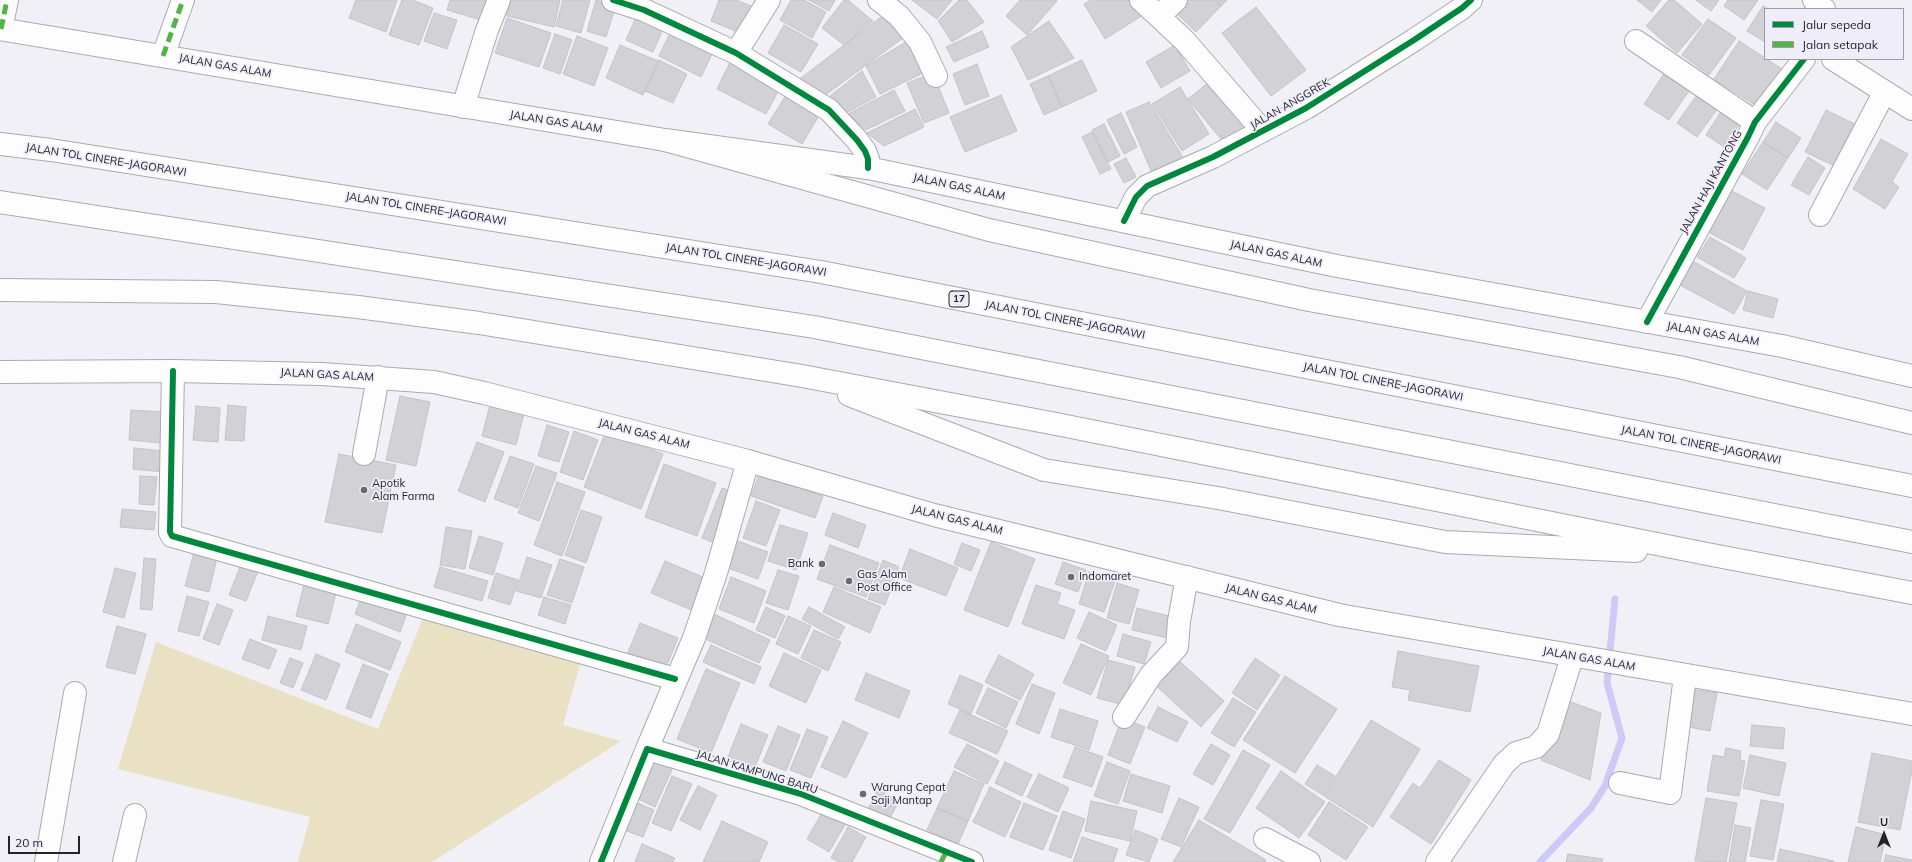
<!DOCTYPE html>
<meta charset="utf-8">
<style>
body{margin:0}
#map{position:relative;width:1912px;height:862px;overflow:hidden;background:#f0f0f6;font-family:Mulish,sans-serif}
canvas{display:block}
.legend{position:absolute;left:1764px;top:8px;width:140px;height:52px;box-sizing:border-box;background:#eeedf9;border:1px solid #9d9ca5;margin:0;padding:5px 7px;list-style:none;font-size:12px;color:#242327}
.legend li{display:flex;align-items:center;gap:8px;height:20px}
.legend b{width:20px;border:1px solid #9d9ca5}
.north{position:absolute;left:1864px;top:814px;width:40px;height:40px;-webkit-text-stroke:3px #eeedf9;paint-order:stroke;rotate:0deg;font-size:11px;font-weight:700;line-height:16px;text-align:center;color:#242327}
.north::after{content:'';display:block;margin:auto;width:14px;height:18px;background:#242327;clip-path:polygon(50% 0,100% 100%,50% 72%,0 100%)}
.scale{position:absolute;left:8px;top:836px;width:72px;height:18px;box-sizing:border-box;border:2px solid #242327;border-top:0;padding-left:5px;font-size:12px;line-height:14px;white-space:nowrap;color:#242327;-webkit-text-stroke:3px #eeedf9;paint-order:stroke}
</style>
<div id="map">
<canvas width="1912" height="862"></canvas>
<ul class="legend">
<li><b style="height:5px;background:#00873e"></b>Jalur sepeda</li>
<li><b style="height:5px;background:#55b245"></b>Jalan setapak</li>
</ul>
<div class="north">U</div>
<div class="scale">20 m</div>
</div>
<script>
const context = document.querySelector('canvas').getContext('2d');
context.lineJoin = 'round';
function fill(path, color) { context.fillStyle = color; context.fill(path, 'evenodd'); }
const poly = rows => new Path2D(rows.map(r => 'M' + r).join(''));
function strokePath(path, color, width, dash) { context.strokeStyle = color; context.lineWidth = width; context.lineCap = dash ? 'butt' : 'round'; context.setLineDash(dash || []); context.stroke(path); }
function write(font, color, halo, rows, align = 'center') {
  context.font = font + ' Mulish,sans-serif'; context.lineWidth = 3.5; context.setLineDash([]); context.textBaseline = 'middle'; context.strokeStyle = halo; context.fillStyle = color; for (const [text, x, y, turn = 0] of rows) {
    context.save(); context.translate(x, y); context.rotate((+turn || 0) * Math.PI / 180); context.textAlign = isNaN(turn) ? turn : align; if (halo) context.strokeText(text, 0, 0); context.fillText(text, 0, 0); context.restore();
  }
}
fill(poly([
 [430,601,581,661,563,725,621,741,432,862,298,862,310,817,118,769,156,642,378,729]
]), '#eae0c3');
strokePath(poly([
 [1540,862,1591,808,1605,786,1622,738,1607,683,1615,599]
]), '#cecaf7', 7);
const building = poly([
 [356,0,397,0,386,32,349,18,356,0],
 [402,0,412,0,433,8,419,45,389,35,402,0],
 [450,0,494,0,488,22,447,10,450,0],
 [510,0,560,0,554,27,507,16,510,0],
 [563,0,590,0,581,33,556,26,563,0],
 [596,0,616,5,606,37,587,31,596,0],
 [719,0,736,0,754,7,743,34,711,21,719,0],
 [791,0,804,0,826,12,812,38,780,20,791,0],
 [809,0,835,0,829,11,809,0],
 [844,0,848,0,873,21,844,45,822,28,844,0],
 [912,0,952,0,937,19,912,0],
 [959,0,967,0,984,22,952,42,938,21,959,0],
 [1020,0,1056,0,1057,1,1027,35,1006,16,1020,0],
 [1091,0,1128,0,1143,15,1105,39,1084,4,1091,0],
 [1182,0,1214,0,1221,6,1196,32,1173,10,1182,0],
 [1214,0,1227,0,1221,6,1214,0],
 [1637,0,1661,0,1652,12,1637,0],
 [1669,0,1674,0,1702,24,1677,53,1646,26,1669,0],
 [1696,0,1719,0,1711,11,1696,0],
 [1728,0,1758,0,1744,20,1724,6,1728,0],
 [1763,6,1769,9,1765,9,1765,42,1747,31,1763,6],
 [1256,7,1306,70,1271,96,1222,33,1256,7],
 [639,10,666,22,653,52,626,40,639,10],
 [434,13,457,20,447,49,424,41,434,13],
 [885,14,910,33,817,101,793,84,885,14],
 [507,18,551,33,539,67,495,53,507,18],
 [1708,19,1736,38,1709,75,1682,55,1708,19],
 [1049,21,1074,58,1028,80,1011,47,1049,21],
 [674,25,716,46,701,77,659,56,674,25],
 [784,25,818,44,801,72,768,53,784,25],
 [982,31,989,47,954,62,946,47,982,31],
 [555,34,572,40,560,74,543,68,555,34],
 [577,36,608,48,594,86,563,74,577,36],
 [914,37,925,72,880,94,866,66,914,37],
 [1739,41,1782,69,1758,107,1714,79,1739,41],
 [620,45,658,61,643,95,606,78,620,45],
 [1175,45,1190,71,1161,88,1146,62,1175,45],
 [732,58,782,84,766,114,717,89,732,58],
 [659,60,687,74,673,103,645,91,659,60],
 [1082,60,1097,91,1062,107,1048,76,1082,60],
 [977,64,989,96,965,105,953,74,977,64],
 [862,71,876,97,840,116,825,100,862,71],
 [1665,72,1691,88,1669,120,1644,104,1665,72],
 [933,73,949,113,924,123,907,83,933,73],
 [1048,76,1062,107,1044,115,1030,84,1048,76],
 [1215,77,1252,123,1225,144,1188,99,1215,77],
 [1180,87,1209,134,1182,151,1152,104,1180,87],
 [894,90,905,111,866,130,848,114,894,90],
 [1700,91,1720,105,1697,137,1677,123,1700,91],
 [788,92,821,112,802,144,768,124,788,92],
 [1001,95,1017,131,965,152,950,117,1001,95],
 [1149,102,1184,159,1152,173,1126,112,1149,102],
 [1724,107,1743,119,1724,147,1706,135,1724,107],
 [915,109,924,127,884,146,867,133,915,109],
 [1826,110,1863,128,1843,170,1805,152,1826,110],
 [1121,113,1137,147,1124,154,1107,120,1121,113],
 [1776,122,1801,138,1788,158,1763,142,1776,122],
 [1104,124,1120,156,1108,162,1092,130,1104,124],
 [1092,132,1111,169,1100,174,1082,137,1092,132],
 [1881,139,1908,154,1892,182,1899,187,1885,209,1853,189,1881,139],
 [1763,142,1788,158,1767,190,1742,174,1763,142],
 [1808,157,1825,168,1809,195,1791,185,1808,157],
 [1126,158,1136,177,1124,183,1114,164,1126,158],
 [1728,189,1765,208,1743,250,1706,231,1728,189],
 [1710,237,1746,258,1734,278,1697,257,1710,237],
 [1689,259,1747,291,1734,314,1676,283,1689,259],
 [1748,291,1778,299,1773,318,1743,310,1748,291],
 [400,396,430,402,416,466,386,460,400,396],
 [228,405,246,407,244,441,225,440,228,405],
 [490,405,524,414,516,445,482,436,490,405],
 [196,406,220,408,218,442,193,440,196,406],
 [131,410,164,412,161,443,129,440,131,410],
 [547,425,569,432,559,462,538,456,547,425],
 [574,431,598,440,583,480,560,472,574,431],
 [606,431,663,454,641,509,584,487,606,431],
 [477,442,504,452,485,502,458,491,477,442],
 [134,448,164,451,163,472,133,469,134,448],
 [339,454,396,465,382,533,325,522,339,454],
 [510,456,534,464,518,508,494,499,510,456],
 [664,464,716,483,697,536,645,517,664,464],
 [536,466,557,473,539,521,518,513,536,466],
 [759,474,823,496,815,518,751,496,759,474],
 [140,476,157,477,154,505,139,504,140,476],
 [557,482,585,492,562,556,534,545,557,482],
 [722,488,737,493,717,544,702,538,722,488],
 [756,501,780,510,766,546,743,538,756,501],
 [122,509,156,512,154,530,120,527,122,509],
 [581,510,602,517,586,563,565,555,581,510],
 [833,513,866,525,858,548,825,535,833,513],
 [780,525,808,533,796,570,768,561,780,525],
 [446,527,472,531,465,569,440,565,446,527],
 [479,536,503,543,493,575,469,568,479,536],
 [735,540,768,552,758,579,725,567,735,540],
 [991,542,1035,559,1008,627,964,610,991,542],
 [962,543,980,550,971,571,954,564,962,543],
 [830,545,879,563,866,597,817,579,830,545],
 [910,549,958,568,946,596,899,578,910,549],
 [194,552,217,558,209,592,185,586,194,552],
 [527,557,552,565,541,598,516,591,527,557],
 [144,558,156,559,152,610,140,609,144,558],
 [560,559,584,567,572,603,547,595,560,559],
 [883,560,899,567,885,605,868,599,883,560],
 [665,561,710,580,696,612,651,593,665,561],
 [1063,562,1086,570,1078,592,1055,584,1063,562],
 [241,564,258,571,246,601,229,595,241,564],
 [440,567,488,581,482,601,434,587,440,567],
 [115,568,136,573,124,618,103,612,115,568],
 [778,570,799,576,788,610,766,603,778,570],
 [1089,572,1115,581,1104,612,1079,604,1089,572],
 [496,573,518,580,510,605,488,598,496,573],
 [731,577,766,591,754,623,719,609,731,577],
 [305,581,337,589,328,624,296,616,305,581],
 [1117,583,1139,590,1129,624,1107,618,1117,583],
 [1036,585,1061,593,1057,604,1075,610,1064,639,1022,624,1036,585],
 [834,587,881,607,870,633,823,612,834,587],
 [363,593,408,610,400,632,355,614,363,593],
 [187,596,209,602,199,636,178,631,187,596],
 [544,597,571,605,565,624,538,615,544,597],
 [217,604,233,610,219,645,203,639,217,604],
 [766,607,785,616,775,638,756,630,766,607],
 [809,607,845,627,838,639,802,619,809,607],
 [1137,608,1173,617,1168,638,1132,630,1137,608],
 [1089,612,1117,625,1106,651,1077,638,1089,612],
 [714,614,770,640,759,663,703,638,714,614],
 [268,616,307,626,301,650,262,640,268,616],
 [788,616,811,626,798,654,776,644,788,616],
 [640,623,678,638,665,670,627,655,640,623],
 [356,624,401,642,390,670,345,652,356,624],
 [117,626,146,634,135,674,106,667,117,626],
 [814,630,841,642,828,671,801,658,814,630],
 [1123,634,1151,642,1144,664,1117,656,1123,634],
 [250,639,277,650,269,669,242,659,250,639],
 [1081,644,1109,656,1091,695,1063,683,1081,644],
 [711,645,761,667,754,684,703,662,711,645],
 [1398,651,1479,666,1470,712,1408,700,1410,690,1392,687,1398,651],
 [784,653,821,670,806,703,769,686,784,653],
 [316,654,340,664,326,700,301,690,316,654],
 [999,655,1034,674,1020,700,985,682,999,655],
 [290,658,303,663,293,688,280,683,290,658],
 [1176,658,1224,701,1201,727,1153,683,1176,658],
 [1255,658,1280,675,1257,710,1232,693,1255,658],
 [1108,660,1135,667,1124,705,1097,698,1108,660],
 [363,664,388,674,371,718,346,708,363,664],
 [706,669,740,683,711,753,677,739,706,669],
 [866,673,910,691,899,718,855,700,866,673],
 [960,675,983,685,971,714,948,704,960,675],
 [1285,676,1337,709,1295,773,1243,740,1285,676],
 [1032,684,1055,693,1039,734,1016,724,1032,684],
 [988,688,1018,702,1006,728,976,713,988,688],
 [1690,689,1717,693,1710,731,1683,726,1690,689],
 [1233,698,1256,712,1234,747,1211,733,1233,698],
 [1566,700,1601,713,1590,780,1541,760,1566,700],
 [1158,707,1188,722,1177,742,1147,728,1158,707],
 [1060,709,1098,721,1089,750,1051,737,1060,709],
 [960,710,1008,731,997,754,949,733,960,710],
 [1122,718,1145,727,1130,764,1108,755,1122,718],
 [1371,720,1420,749,1373,827,1324,796,1371,720],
 [843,721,868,733,846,778,821,767,843,721],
 [741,724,768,735,755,767,728,757,741,724],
 [1752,725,1785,728,1783,749,1750,746,1752,725],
 [778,726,800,735,786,771,763,762,778,726],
 [807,729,828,737,811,778,790,770,807,729],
 [967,744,999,761,987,784,954,767,967,744],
 [1211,744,1230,755,1213,785,1193,774,1211,744],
 [1075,747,1103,757,1092,787,1063,777,1075,747],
 [1726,748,1741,751,1740,760,1745,761,1739,796,1707,791,1713,755,1724,757,1726,748],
 [1243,750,1270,765,1230,833,1204,819,1243,750],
 [1872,753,1912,761,1912,770,1900,830,1858,822,1872,753],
 [1750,755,1786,763,1779,796,1743,788,1750,755],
 [655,756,674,765,655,807,636,798,655,756],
 [1439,760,1471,780,1431,844,1390,817,1413,783,1420,788,1439,760],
 [1005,762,1032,775,1022,796,995,783,1005,762],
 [1107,762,1130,771,1118,804,1094,796,1107,762],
 [1317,765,1335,776,1323,795,1305,784,1317,765],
 [954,771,984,784,968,821,937,808,954,771],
 [1281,771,1325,802,1299,838,1256,808,1281,771],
 [1039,774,1069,788,1058,812,1027,797,1039,774],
 [1131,774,1170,786,1162,813,1123,801,1131,774],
 [672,776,692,784,671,831,652,823,672,776],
 [698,786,717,795,700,830,680,820,698,786],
 [990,787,1021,802,1005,837,973,822,990,787],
 [878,790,899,801,889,820,868,809,878,790],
 [1179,798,1199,807,1181,847,1161,839,1179,798],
 [1706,798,1737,803,1726,862,1695,861,1706,798],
 [1761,800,1784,804,1773,860,1750,856,1761,800],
 [1091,801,1137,811,1130,841,1085,831,1091,801],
 [635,802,654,810,643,837,624,830,635,802],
 [1329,802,1368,827,1346,860,1308,835,1329,802],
 [1024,803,1057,816,1043,850,1010,837,1024,803],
 [937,808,968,821,958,844,927,830,937,808],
 [824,809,846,823,829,852,807,839,824,809],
 [1063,811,1085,819,1071,858,1049,850,1063,811],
 [1199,820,1266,860,1265,862,1173,862,1199,820],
 [722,821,768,842,759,862,703,862,722,821],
 [1735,825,1751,828,1745,862,1729,862,1735,825],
 [848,827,866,837,852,862,839,862,831,858,848,827],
 [1856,827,1886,835,1880,862,1848,862,1856,827],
 [1135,830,1158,839,1149,862,1126,855,1135,830],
 [1082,837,1118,849,1113,862,1073,862,1082,837],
 [642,844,675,858,673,862,635,862,642,844],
 [1780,849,1834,861,1834,862,1777,862,1780,849],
 [1568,854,1603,859,1602,862,1566,862,1568,854],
 [1886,855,1912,860,1912,862,1884,862,1886,855]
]);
fill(building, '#d1d1d6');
strokePath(building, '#c3c3c8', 1);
const minor = poly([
 [613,0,644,10,736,53,829,110,857,140,865,151,868,159,868,168],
 [879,0,899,16,920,42,936,76],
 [1141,0,1184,40,1263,131],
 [1814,0,1824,9],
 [1159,16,1176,0],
 [1,29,7,0],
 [1636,41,1755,122],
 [736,53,769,0],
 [163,56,183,0],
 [1833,59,1912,109],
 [463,107,487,30,499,0],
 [1820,215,1884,93],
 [1124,221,1136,197,1147,186,1213,157,1306,108,1414,40,1462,8,1471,0],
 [1647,322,1748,137,1755,122,1804,59],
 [173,371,170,532,172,536,675,679],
 [364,454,378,377],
 [1124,717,1151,675,1177,647,1179,621,1187,577],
 [647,749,694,638,716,573,748,461],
 [1620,783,1670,793,1685,676],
 [1265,839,1309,862],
 [46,862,75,693],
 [124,862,135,815],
 [601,862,647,749,801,794,972,862],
 [1437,862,1504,764,1516,753,1536,747,1548,734,1572,657]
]);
const major = poly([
 [0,29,665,140,868,168,1337,266,1782,346,1912,376],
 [0,372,173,371,322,374,434,382,484,393,748,461,934,515,1339,615,1912,714]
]);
const highway = poly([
 [665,140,989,230,1309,300,1679,367,1912,423],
 [0,144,51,150,821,272,1912,486],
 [0,202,814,327,1912,542],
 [0,290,216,292,358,307,479,323,802,376,1051,423,1707,554,1912,593],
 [849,395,1044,470,1218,498,1445,542,1636,551]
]);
strokePath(minor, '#abaaaf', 24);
strokePath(major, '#abaaaf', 24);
strokePath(highway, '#abaaaf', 24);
strokePath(minor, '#fdfdfe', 22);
strokePath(major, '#fdfdfe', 22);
strokePath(highway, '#fdfdfe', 22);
strokePath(poly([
 [1,29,7,0],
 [163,56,183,0],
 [941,862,946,852]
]), '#55b245', 5, [10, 5]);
strokePath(poly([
 [613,0,644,10,736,53,829,110,857,140,865,151,868,159,868,168],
 [1124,221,1136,197,1147,186,1213,157,1306,108,1414,40,1462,8,1471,0],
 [1647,322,1748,137,1755,122,1804,59],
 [173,371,170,532,172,536,675,679],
 [601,862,647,749,801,794,972,862]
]), '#00873e', 6);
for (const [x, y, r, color] of [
 [364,490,4,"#6b6b6f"],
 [822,564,4,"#6b6b6f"],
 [1071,577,4,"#6b6b6f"],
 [849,581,4,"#6b6b6f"],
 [863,794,4,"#6b6b6f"]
]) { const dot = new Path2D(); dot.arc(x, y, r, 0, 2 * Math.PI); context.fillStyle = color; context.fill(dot); strokePath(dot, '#eeedf9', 1.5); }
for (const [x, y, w] of [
 [959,299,20]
]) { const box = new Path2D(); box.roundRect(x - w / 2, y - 8, w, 16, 3); context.fillStyle = '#eeedf9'; context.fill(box); strokePath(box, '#242327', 1); }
write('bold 10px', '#242327', null, [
 ["17",959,299]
]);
write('11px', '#242327', '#eeedf9', [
 ["JALAN GAS ALAM",225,66,10],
 ["JALAN ANGGREK",1290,104,-30],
 ["JALAN GAS ALAM",556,122,9],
 ["JALAN TOL CINERE–JAGORAWI",106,160,9],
 ["JALAN HAJI KANTONG",1711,182,-61],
 ["JALAN GAS ALAM",959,187,12],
 ["JALAN TOL CINERE–JAGORAWI",426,209,9],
 ["JALAN GAS ALAM",1276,254,12],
 ["JALAN TOL CINERE–JAGORAWI",746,260,9],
 ["JALAN TOL CINERE–JAGORAWI",1065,320,11],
 ["JALAN GAS ALAM",1713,334,10],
 ["JALAN GAS ALAM",327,375,3],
 ["JALAN TOL CINERE–JAGORAWI",1383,382,11],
 ["JALAN GAS ALAM",644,434,14],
 ["JALAN TOL CINERE–JAGORAWI",1701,445,11],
 ["JALAN GAS ALAM",957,520,14],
 ["JALAN GAS ALAM",1271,599,14],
 ["JALAN GAS ALAM",1589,659,10],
 ["JALAN KAMPUNG BARU",757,772,17]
]);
write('11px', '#242327', '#eeedf9', [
 ["Apotik",372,484],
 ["Alam Farma",372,497],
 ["Bank",814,564,"right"],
 ["Gas Alam",857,575],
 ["Post Office",857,588],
 ["Indomaret",1079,577],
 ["Warung Cepat",871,788],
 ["Saji Mantap",871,801]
], 'left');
</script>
